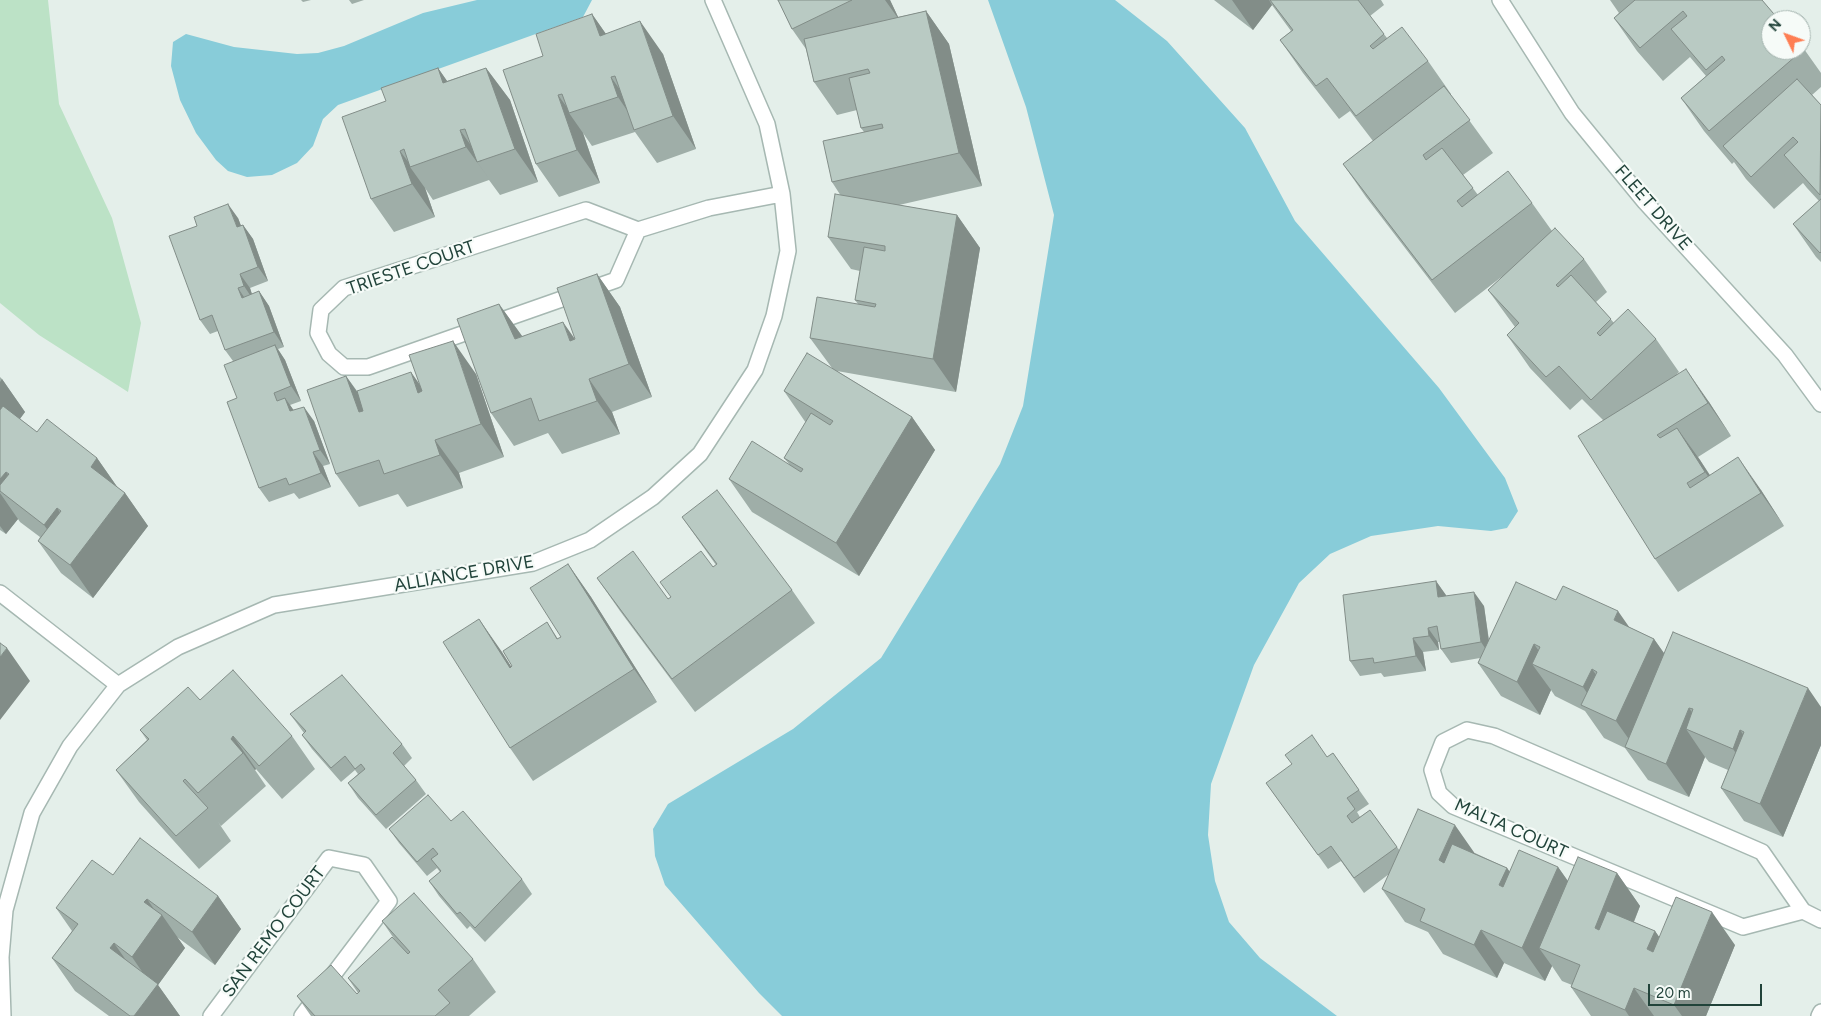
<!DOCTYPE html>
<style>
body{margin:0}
#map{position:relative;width:1821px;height:1016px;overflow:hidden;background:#e4efea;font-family:Figtree,sans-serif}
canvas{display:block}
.north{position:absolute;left:1761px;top:10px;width:50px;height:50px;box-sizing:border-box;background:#f6fbf8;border:1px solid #a1b1ac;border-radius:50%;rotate:312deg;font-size:14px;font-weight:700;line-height:20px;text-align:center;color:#21433a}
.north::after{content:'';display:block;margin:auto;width:18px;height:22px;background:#fe7e53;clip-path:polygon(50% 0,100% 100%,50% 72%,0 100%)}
.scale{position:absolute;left:1648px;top:984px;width:114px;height:22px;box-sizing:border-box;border:2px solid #21433a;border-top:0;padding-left:6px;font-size:15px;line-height:18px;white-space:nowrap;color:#21433a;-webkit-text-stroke:4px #f6fbf8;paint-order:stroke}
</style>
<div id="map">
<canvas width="1821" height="1016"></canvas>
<div class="north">N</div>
<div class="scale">20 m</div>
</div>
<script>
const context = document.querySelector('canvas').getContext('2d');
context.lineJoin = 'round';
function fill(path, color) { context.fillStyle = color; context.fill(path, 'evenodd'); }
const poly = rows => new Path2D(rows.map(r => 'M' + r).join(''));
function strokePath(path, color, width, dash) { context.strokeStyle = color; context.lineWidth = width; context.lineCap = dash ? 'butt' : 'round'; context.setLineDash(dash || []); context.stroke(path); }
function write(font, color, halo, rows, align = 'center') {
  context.font = font + ' Figtree,sans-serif'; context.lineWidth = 4.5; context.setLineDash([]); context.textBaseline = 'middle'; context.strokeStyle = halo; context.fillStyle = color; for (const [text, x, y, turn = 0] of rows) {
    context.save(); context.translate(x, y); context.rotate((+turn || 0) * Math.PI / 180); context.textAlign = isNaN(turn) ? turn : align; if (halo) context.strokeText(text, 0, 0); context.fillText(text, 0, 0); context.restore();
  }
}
fill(poly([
 [0,0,48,0,59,104,112,218,141,323,128,392,39,335,0,303]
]), '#bce2c6');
fill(poly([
 [477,0,592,0,583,17,338,105,323,119,313,146,297,163,272,175,247,177,228,171,216,160,196,133,180,100,171,66,173,42,186,34,234,47,297,54,318,53,344,46,423,13],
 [988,0,1115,0,1167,41,1245,128,1295,221,1439,388,1505,478,1518,511,1507,528,1491,531,1438,526,1371,536,1330,554,1299,583,1254,665,1211,784,1208,835,1215,881,1229,922,1260,958,1337,1016,782,1016,759,993,665,885,655,856,653,829,668,804,793,729,881,658,1000,464,1023,406,1054,215,1026,107]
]), '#88ccd9');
const minor = poly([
 [1500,0,1572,113,1645,202,1785,355,1821,404],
 [638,230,616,280,368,367,344,367,329,354,318,333,321,310,344,288,586,210,638,230,709,208,782,194],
 [0,593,118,685],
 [1803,911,1743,927,1453,806,1439,793,1432,770,1443,742,1467,730,1494,736,1762,852,1803,911,1821,920],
 [3,1016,1,957,5,910,32,813,70,746,118,685,178,647,274,605,533,563,590,540,653,497,700,454,755,370,774,316,788,251,782,194,767,124,713,0],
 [211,1016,329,858,364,865,389,901,302,1016],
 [1819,1016,1821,1012]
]);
strokePath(minor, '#a6b8b2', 18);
strokePath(minor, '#fff', 15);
fill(poly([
 [301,0,311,0,303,2],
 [349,0,364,0,352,4],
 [778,0,890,0,898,17,926,11,949,44,982,186,899,205,957,215,980,248,956,392,837,371,912,417,935,450,859,576,752,512,729,479,789,464,784,458,806,423,784,391,832,368,810,338,858,304,855,300,860,271,851,269,828,237,841,196,832,182,864,132,861,128,857,110,837,115,814,82,806,49,792,29],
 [1214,0,1381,0,1384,5,1370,16,1387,38,1428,61,1451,94,1450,94,1493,153,1463,175,1478,195,1532,203,1552,231,1584,259,1607,292,1596,302,1614,323,1656,339,1679,372,1677,374,1709,402,1731,436,1698,457,1710,475,1761,490,1784,526,1678,592,1655,559,1603,420,1582,399,1570,410,1530,368,1507,335,1515,327,1488,290,1504,275,1455,313,1366,197,1343,164,1373,141,1350,111,1339,119,1303,73,1280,40,1291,31,1272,5,1253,30],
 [1610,0,1762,0,1804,49,1821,73,1821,87,1812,95,1821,105,1821,262,1816,257,1793,224,1819,201,1807,188,1803,183,1774,209,1746,179,1734,162,1732,164,1704,131,1681,98,1706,76,1690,57,1663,81,1637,51,1614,18,1619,13],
 [592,14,606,34,663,54,696,149,657,163,635,132,592,146,583,133,600,183,559,197,536,164,543,56],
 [438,68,447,81,486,68,510,100,538,182,500,195,489,180,433,200,425,188,435,217,394,232,371,199,386,101],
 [238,218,241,226,243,225,253,239,268,281,250,288,252,294,259,291,269,306,284,347,278,349,285,360,301,401,290,405,293,410,314,421,330,464,323,466,331,487,299,499,294,493,269,502,259,488,237,398,233,361,225,350,218,331,210,334,200,320],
 [597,274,620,307,652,397,612,412,620,434,562,454,548,433,514,446,491,413,499,304,522,336,575,339],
 [476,374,504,457,459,473,463,488,407,507,398,494,359,507,336,474,346,376,357,391,420,385],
 [0,377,2,379,25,412,20,419,37,432,97,458,118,488,125,493,148,526,93,598,61,573,38,541,40,537,20,522,18,519,6,534,0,530],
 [682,517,792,590,815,623,695,712,620,611,597,578,668,599,716,565],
 [568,564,591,597,657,702,533,781,510,748,479,619,511,667,547,622,558,639,561,637],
 [1436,581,1446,596,1484,606,1489,640,1556,600,1629,627,1654,639,1664,653,1821,707,1821,745,1783,837,1744,821,1721,788,1728,770,1709,762,1705,757,1689,797,1648,780,1625,748,1604,738,1585,711,1555,696,1551,690,1540,715,1501,696,1478,663,1480,658,1451,663,1441,649,1440,642,1438,642,1439,650,1423,652,1426,671,1384,677,1381,673,1360,676,1350,661],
 [200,700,292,736,315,769,282,799,256,769,255,770,266,786,221,826,218,822,231,841,199,869,139,802,116,770,147,740,140,730],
 [290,714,402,744,412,758,404,766,416,780,426,794,386,829,358,798,348,783,358,774,355,770,341,782,312,749,302,735,304,733],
 [1333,753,1369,804,1357,812,1360,817,1370,810,1400,851,1475,853,1507,868,1510,872,1558,867,1568,881,1617,873,1640,906,1634,922,1655,931,1659,937,1735,945,1706,1016,1591,1016,1571,987,1572,985,1562,981,1552,966,1545,981,1504,963,1497,978,1443,954,1428,932,1405,922,1382,889,1389,874,1364,893,1341,861,1328,869,1266,783,1327,757],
 [451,821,522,879,532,894,485,942,470,926,467,929,439,896,429,881,440,872,437,868,427,876,399,843,389,829],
 [113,875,218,896,241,929,215,965,177,937,185,948,158,985,180,1016,109,1016,75,991,52,958,72,931,56,908],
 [382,921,473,959,496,992,469,1016,311,1016,297,996,357,994,358,993,348,978,397,943]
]), '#9faea8');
fill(poly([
 [885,0,890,0,900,21],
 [1232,0,1269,0,1272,5,1253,30],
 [926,11,949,44,982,186,959,153],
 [592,14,615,47,600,36],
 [640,21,663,54,696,149,673,116],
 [438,68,461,101,443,83],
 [486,68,510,100,538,182,515,149],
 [611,77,634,110,639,128,618,97],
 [558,95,571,113,569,113,583,133,600,183,577,150],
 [460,130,482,161,477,162,490,180,466,147],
 [400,151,412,167,410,167,425,188,435,217,412,184],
 [228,204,238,218,247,241,237,227],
 [957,215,980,248,956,392,933,359],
 [243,225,253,239,268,281,258,267],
 [240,274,250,288,254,301,244,286],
 [597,274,620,307,652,397,629,364],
 [238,288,248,303,242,298],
 [259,291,269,306,284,347,274,332],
 [499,304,522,336,515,339],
 [563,322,586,355,570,341],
 [453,341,476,374,504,457,481,424],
 [275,345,285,360,301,401,291,386],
 [1686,369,1709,402,1731,436,1708,403],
 [411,372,434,405,418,393],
 [346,376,369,409,359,412],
 [2,379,25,412,0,445,0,382],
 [589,379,612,412,620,434,597,401],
 [285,398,295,412,290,411],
 [304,407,314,421,330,464,320,450],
 [912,417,935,450,859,576,836,543],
 [1677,428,1700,460,1728,504,1705,472],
 [435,440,459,473,463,488,440,455],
 [313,452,323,466,331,487,321,473],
 [1738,457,1761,490,1784,526,1761,493],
 [97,458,120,491,91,467],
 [6,472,29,505,0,491,0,479],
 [0,493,18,519,6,534,0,526],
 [125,493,148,526,93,598,70,565],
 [57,508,80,541,67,558,44,525],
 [568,564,591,597,657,702,634,669],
 [1436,581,1446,595,1448,611,1438,597],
 [1474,592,1484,606,1491,657,1481,642],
 [1618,611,1641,644,1614,620],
 [479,619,502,652,533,701,510,668],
 [1428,628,1438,642,1439,650,1429,636],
 [1413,638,1423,652,1426,671,1416,656],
 [1654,639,1677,672,1638,752,1616,721],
 [1534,644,1555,674,1532,664,1551,690,1540,715,1517,682],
 [7,648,30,681,0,720,0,657],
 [1592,669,1615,702,1602,715,1583,687],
 [1808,688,1821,707,1821,745,1783,837,1760,804],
 [1689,708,1712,740,1686,729,1705,757,1689,797,1666,764],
 [1740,730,1763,763,1756,782,1733,749],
 [233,736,256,769,255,770,243,753,231,739],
 [1455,825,1478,858,1462,893,1439,860],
 [1558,867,1581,900,1539,948,1552,966,1545,981,1522,948],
 [1507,868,1530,901,1499,885],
 [1617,873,1640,906,1618,961,1595,928],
 [218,896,241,929,215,965,192,932],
 [147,899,160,918,162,915,185,948,158,985,180,1016,134,1016,154,989,132,957,144,902],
 [1712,912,1735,945,1706,1016,1682,1016,1674,1005],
 [1481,930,1504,963,1497,978,1474,945],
 [1655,931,1678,964,1647,949],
 [114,943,137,976,110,948],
 [1634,988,1654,1016,1629,1016,1625,1010]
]), '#828d88');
const building = poly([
 [778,0,852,0,792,29,778,0],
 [1270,0,1358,0,1384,34,1370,46,1373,49,1402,27,1428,61,1356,116,1327,78,1316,86,1280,40,1293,30,1270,0],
 [1635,0,1762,0,1779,20,1771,20,1771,50,1801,50,1801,45,1804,49,1709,131,1681,98,1725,60,1722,56,1706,70,1671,29,1687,16,1683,11,1640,48,1614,18,1635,0],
 [926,11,959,153,832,182,823,141,883,128,882,124,861,128,849,78,870,73,868,69,814,82,804,39,926,11],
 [592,14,600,36,640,21,673,116,634,130,615,76,611,77,618,97,569,113,562,94,558,95,577,150,536,164,503,70,543,56,536,34,592,14],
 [438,68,443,83,486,68,515,149,477,162,465,129,460,130,466,147,410,167,404,149,400,151,412,184,371,199,342,117,386,101,381,88,438,68],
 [1797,79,1821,105,1820,195,1784,155,1798,142,1793,137,1751,177,1723,146,1797,79],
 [1444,86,1470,120,1423,155,1426,160,1442,148,1473,188,1457,201,1462,207,1508,171,1532,203,1432,280,1343,164,1444,86],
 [835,194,957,215,933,359,810,338,817,297,875,307,876,304,855,300,864,247,885,251,885,246,828,237,835,194],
 [1821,199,1821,252,1820,253,1793,224,1821,199],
 [228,204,237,227,243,225,258,267,240,274,244,286,238,288,242,298,259,291,274,332,225,350,212,315,200,320,169,236,197,226,194,217,228,204],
 [1555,228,1584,259,1556,285,1558,287,1571,275,1611,319,1597,333,1600,336,1628,309,1656,339,1591,400,1559,366,1546,377,1507,335,1519,323,1488,290,1555,228],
 [597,274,629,364,589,379,597,401,539,421,531,398,491,413,457,319,499,304,515,339,563,322,570,341,575,339,557,288,597,274],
 [453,341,481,424,435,440,440,455,384,474,379,460,336,474,307,390,346,376,359,412,363,411,357,391,411,372,418,393,422,391,409,355,453,341],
 [275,345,291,386,274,393,277,401,285,398,290,411,304,407,320,450,313,452,321,473,289,485,286,478,259,488,227,402,237,398,224,365,275,345],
 [807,353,912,417,836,543,729,479,752,441,801,472,803,469,784,458,811,413,830,425,833,421,784,391,807,353],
 [1686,369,1708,403,1657,435,1660,438,1677,428,1705,472,1687,483,1690,488,1738,457,1761,493,1655,559,1578,436,1686,369],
 [3,406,37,432,47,419,97,458,91,467,125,493,70,565,38,541,61,511,57,508,44,525,0,491,0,485,9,474,6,472,0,479,0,410,3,406],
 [717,490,792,590,672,679,597,578,633,551,668,599,671,597,660,582,701,551,713,567,717,564,682,517,717,490],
 [568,564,634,669,510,748,443,642,479,619,510,668,512,666,503,651,547,622,557,639,561,637,530,588,568,564],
 [1436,581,1438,597,1474,592,1481,642,1441,649,1437,626,1428,628,1429,636,1413,638,1416,656,1374,663,1373,658,1350,661,1343,595,1436,581],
 [1516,582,1556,600,1563,586,1618,611,1614,620,1654,639,1616,721,1581,705,1597,672,1592,669,1583,687,1532,664,1540,647,1534,644,1517,682,1478,663,1516,582],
 [1673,632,1808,688,1760,804,1721,788,1744,732,1740,730,1733,749,1686,729,1693,709,1689,708,1666,764,1625,747,1673,632],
 [0,643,7,648,0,657,0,643],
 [233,670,292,736,259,766,233,736,231,739,243,753,198,793,185,779,183,781,208,808,176,836,116,770,149,739,140,730,188,687,200,700,233,670],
 [342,675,402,744,393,753,416,780,376,815,348,783,365,769,361,764,355,769,345,756,331,768,302,735,306,731,290,714,342,675],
 [1312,735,1327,757,1333,753,1359,790,1347,798,1355,809,1347,816,1352,823,1370,810,1397,847,1354,878,1331,846,1318,855,1266,783,1292,764,1285,755,1312,735],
 [428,795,451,821,463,811,522,879,475,928,460,912,457,914,429,881,441,871,431,859,438,854,433,848,417,862,389,829,428,795],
 [1418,809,1455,825,1439,860,1444,863,1452,844,1507,868,1499,885,1503,887,1519,850,1558,867,1522,948,1481,930,1474,945,1420,921,1425,909,1382,889,1418,809],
 [140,838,218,896,192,932,147,899,144,902,162,915,132,957,114,943,110,948,158,984,134,1016,130,1016,52,958,78,924,56,908,92,860,113,875,140,838],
 [1578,857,1617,873,1595,928,1599,930,1607,911,1655,931,1647,949,1653,952,1676,897,1712,912,1674,1005,1634,988,1625,1010,1571,987,1580,965,1539,948,1578,857],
 [414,893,473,959,438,990,450,1003,435,1016,315,1016,297,996,331,965,357,994,360,991,348,978,392,937,408,954,410,952,382,921,414,893]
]);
fill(building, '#b9cac3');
strokePath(building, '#828d88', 1);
write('18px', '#21433a', '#f6fbf8', [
 ["FLEET DRIVE",1653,208,49],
 ["TRIESTE COURT",411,268,-19],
 ["ALLIANCE DRIVE",464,574,-10],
 ["MALTA COURT",1511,829,24],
 ["SAN REMO COURT",274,932,-53]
]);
</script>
